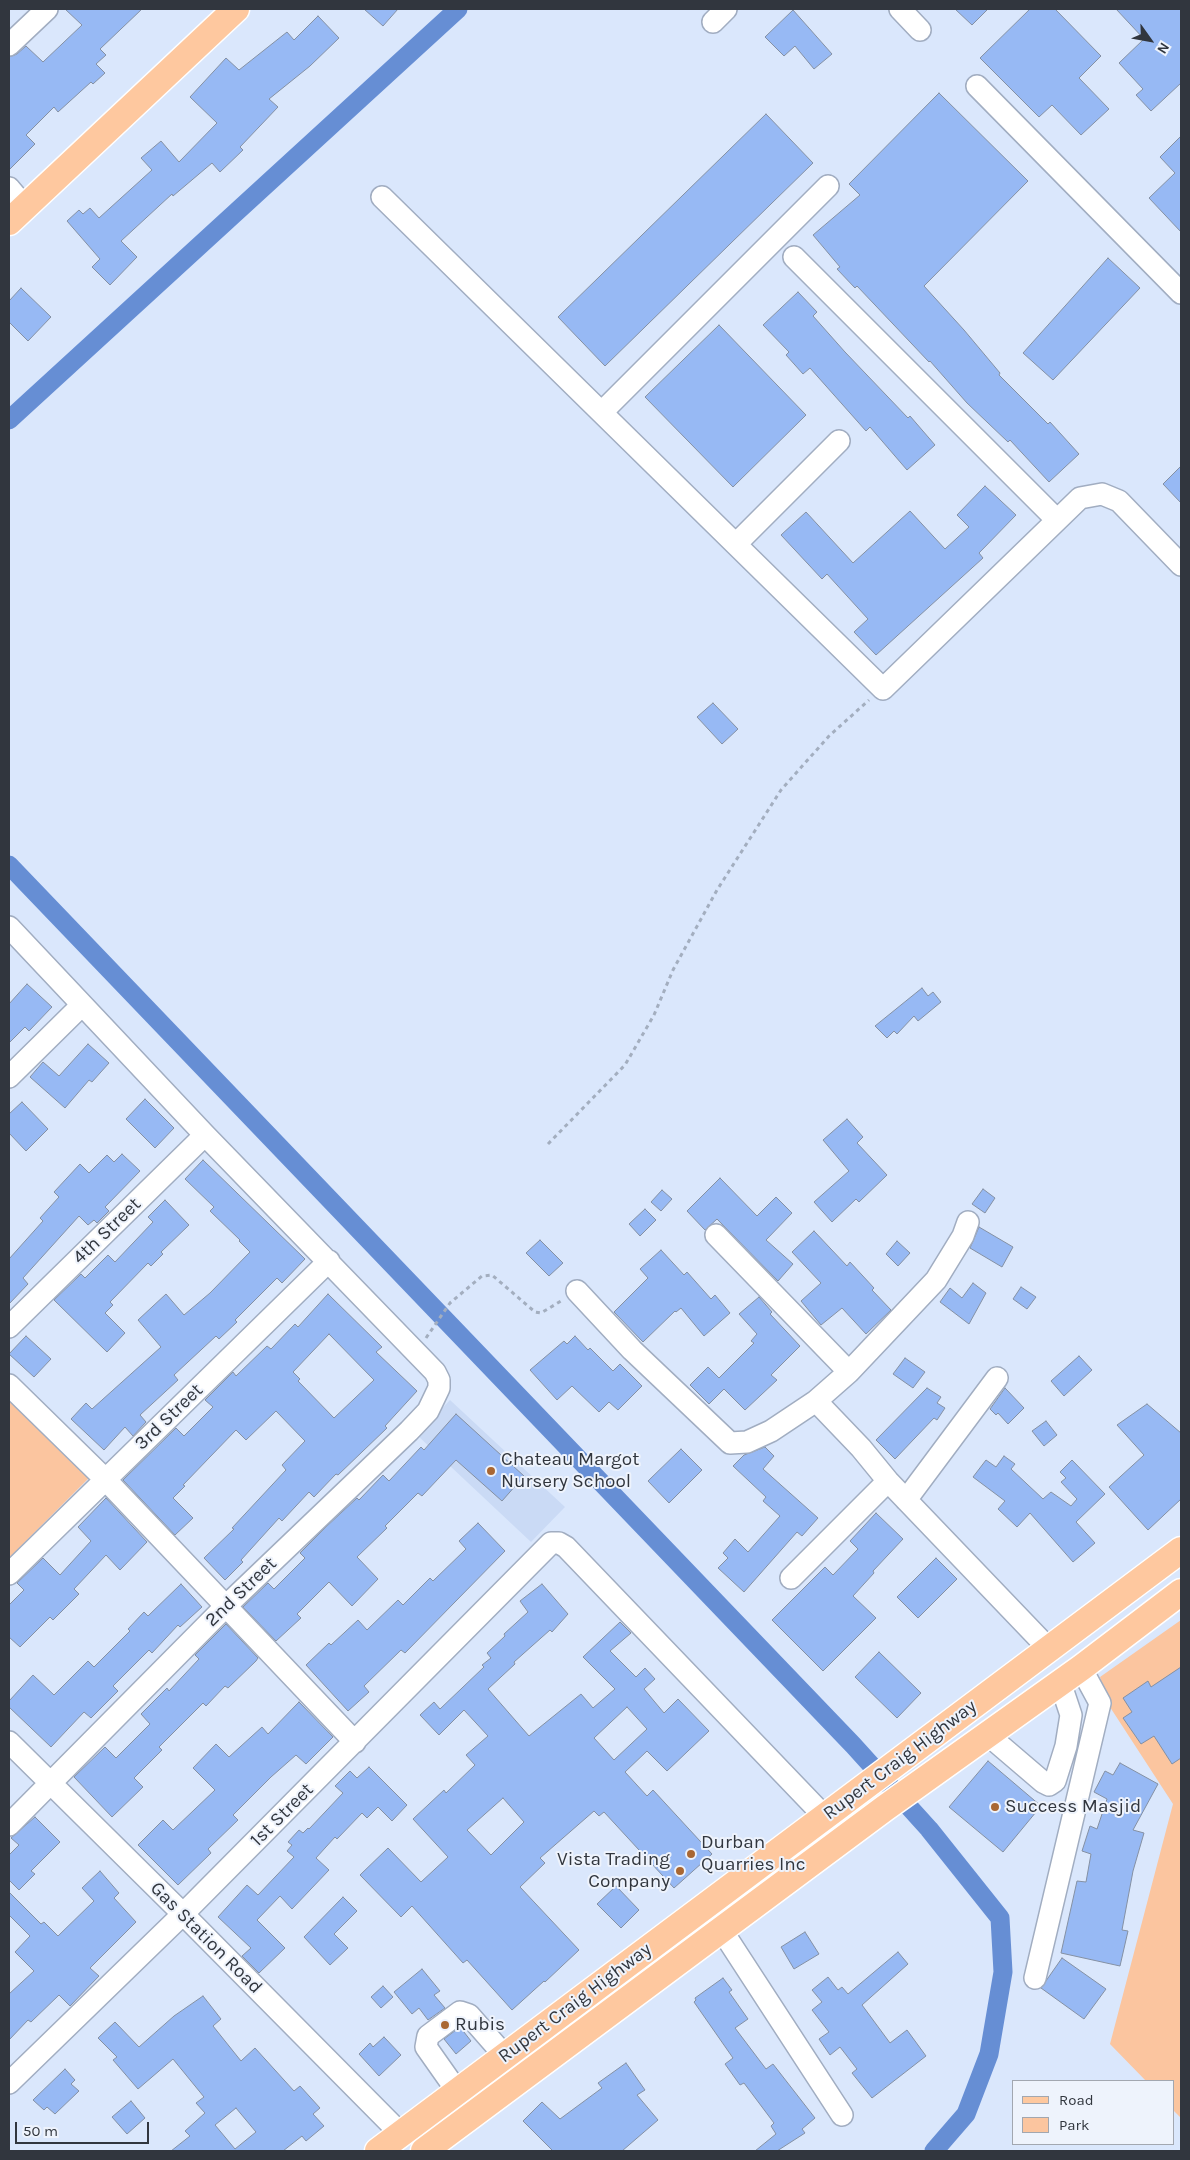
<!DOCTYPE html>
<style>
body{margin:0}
#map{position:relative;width:1190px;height:2160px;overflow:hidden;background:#dae7fc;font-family:Karla,sans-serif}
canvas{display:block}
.frame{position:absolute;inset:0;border:10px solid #31363e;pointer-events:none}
.legend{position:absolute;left:1012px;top:2080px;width:162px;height:65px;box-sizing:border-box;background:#eef3fc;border:1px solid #a2a7b0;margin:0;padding:6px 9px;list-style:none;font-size:15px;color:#31363e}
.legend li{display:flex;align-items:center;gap:10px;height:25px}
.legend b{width:25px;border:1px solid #a2a7b0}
.north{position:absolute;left:1125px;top:15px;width:50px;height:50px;-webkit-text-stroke:4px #eef3fc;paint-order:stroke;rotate:122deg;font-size:14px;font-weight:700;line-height:20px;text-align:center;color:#31363e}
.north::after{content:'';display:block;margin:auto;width:18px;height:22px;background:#31363e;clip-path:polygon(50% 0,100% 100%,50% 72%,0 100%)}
.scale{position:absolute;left:15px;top:2122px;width:134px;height:22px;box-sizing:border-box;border:2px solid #31363e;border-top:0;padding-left:6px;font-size:15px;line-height:18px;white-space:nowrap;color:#31363e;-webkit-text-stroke:4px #eef3fc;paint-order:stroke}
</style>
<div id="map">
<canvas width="1190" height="2160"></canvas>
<div class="frame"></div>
<ul class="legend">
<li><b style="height:6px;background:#fec89f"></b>Road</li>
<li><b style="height:14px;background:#fbc59f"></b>Park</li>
</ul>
<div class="north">N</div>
<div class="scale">50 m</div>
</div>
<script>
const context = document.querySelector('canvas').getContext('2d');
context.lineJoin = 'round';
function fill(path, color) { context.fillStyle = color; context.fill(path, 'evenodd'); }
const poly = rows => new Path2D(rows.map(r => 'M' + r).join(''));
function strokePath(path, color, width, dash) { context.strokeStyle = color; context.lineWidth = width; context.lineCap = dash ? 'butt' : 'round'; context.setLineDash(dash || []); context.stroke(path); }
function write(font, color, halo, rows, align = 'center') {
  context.font = font + ' Karla,sans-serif'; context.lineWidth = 4; context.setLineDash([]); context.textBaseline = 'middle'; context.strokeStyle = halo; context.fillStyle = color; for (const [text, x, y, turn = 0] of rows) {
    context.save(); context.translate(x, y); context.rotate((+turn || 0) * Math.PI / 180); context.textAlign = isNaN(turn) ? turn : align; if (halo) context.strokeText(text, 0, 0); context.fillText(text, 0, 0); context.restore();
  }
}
fill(poly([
 [450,1400,565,1507,531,1542,417,1435]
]), '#cadaf5');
fill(poly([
 [9,1397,89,1478,9,1558],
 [1181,1620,1181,2118,1174,2111,1174,2081,1146,2081,1110,2044,1173,1804,1108,1704,1100,1677]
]), '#fbc59f');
strokePath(poly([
 [9,420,458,9],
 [9,865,853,1745,929,1829,1000,1918,1003,1972,989,2054,966,2114,934,2151]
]), '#668ed4', 19);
const building = poly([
 [65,9,142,9,100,49,106,55,96,64,105,73,93,84,91,82,58,112,54,107,26,135,35,144,9,170,9,57,17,54,26,46,43,62,82,25,65,9],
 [364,9,398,9,383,26,364,9],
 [955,9,988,9,972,25,955,9],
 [1030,9,1055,9,1101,56,1079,78,1109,109,1081,135,1052,105,1039,117,980,58,1030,9],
 [1116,9,1181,9,1181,83,1151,111,1136,95,1143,89,1119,63,1144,39,1116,9],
 [793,10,832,54,814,69,795,46,784,56,765,37,793,10],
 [318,16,339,38,310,66,269,99,278,107,240,147,243,150,220,172,212,163,173,196,172,194,121,241,137,257,110,285,92,267,100,259,67,221,79,210,83,214,90,208,99,218,152,170,141,158,161,141,179,162,217,123,190,97,226,58,239,70,287,32,294,40,318,16],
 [939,93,1028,181,924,286,964,330,1000,373,999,375,1048,424,1050,422,1079,454,1049,482,1010,440,1008,442,967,403,930,361,929,362,857,286,855,288,837,269,840,267,813,235,860,195,849,184,939,93],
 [766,114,813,163,605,366,558,317,766,114],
 [1181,136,1181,232,1149,198,1175,173,1160,157,1181,136],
 [1108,258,1140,288,1053,380,1023,353,1108,258],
 [21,288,51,317,28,341,9,322,9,301,21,288],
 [798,292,817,312,813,316,845,352,908,418,910,416,935,445,907,470,870,427,866,431,810,368,803,374,786,355,789,352,763,325,798,292],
 [719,325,806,415,733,487,645,397,719,325],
 [1181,466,1181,503,1163,484,1181,466],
 [985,486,1016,515,979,553,983,558,876,655,854,632,868,619,827,574,822,579,781,535,806,512,853,563,910,511,945,549,969,527,957,515,985,486],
 [713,703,738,729,722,744,697,717,713,703],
 [27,984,52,1007,29,1031,25,1027,9,1043,9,1004,27,984],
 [922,988,928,996,933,992,941,1002,918,1021,914,1016,897,1034,894,1031,887,1038,875,1026,922,988],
 [88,1044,109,1063,92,1082,89,1080,65,1108,30,1077,43,1062,59,1076,88,1044],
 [145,1099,174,1128,155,1148,126,1119,145,1099],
 [22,1102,48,1129,26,1151,9,1133,9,1114,22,1102],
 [847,1119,863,1137,857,1143,887,1175,859,1202,856,1199,832,1222,814,1202,849,1171,823,1140,847,1119],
 [122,1154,140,1171,105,1207,109,1211,97,1223,94,1220,88,1225,79,1216,23,1278,28,1284,9,1304,9,1259,43,1221,40,1218,59,1197,54,1192,80,1164,89,1173,107,1155,114,1162,122,1154],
 [203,1160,305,1259,282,1283,277,1278,235,1320,237,1322,219,1339,216,1336,174,1375,178,1380,140,1415,146,1422,133,1436,125,1427,104,1450,71,1419,86,1403,92,1409,161,1347,138,1320,166,1294,184,1315,210,1293,250,1252,239,1241,240,1240,210,1211,214,1207,185,1179,203,1160],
 [720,1178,757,1216,776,1197,792,1213,766,1240,793,1264,778,1281,717,1219,705,1230,687,1211,720,1178],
 [983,1189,995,1198,985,1213,972,1204,983,1189],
 [662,1190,672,1199,661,1211,651,1202,662,1190],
 [165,1200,189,1225,161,1252,163,1254,151,1266,148,1263,110,1302,113,1305,105,1313,125,1333,107,1352,54,1300,81,1274,85,1278,108,1255,115,1262,153,1222,148,1217,165,1200],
 [645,1209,656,1220,640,1236,629,1224,645,1209],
 [979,1227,1013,1247,1002,1267,970,1248,979,1227],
 [814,1231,847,1266,850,1262,874,1288,872,1290,891,1310,866,1334,842,1308,821,1325,801,1301,821,1283,792,1252,814,1231],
 [540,1240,563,1263,549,1276,526,1253,540,1240],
 [897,1241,910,1253,898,1266,886,1254,897,1241],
 [661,1250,684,1275,687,1272,711,1299,715,1295,730,1313,704,1336,681,1308,676,1312,675,1311,643,1342,614,1312,648,1278,640,1269,661,1250],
 [973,1283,986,1293,969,1324,940,1302,950,1288,962,1298,973,1283],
 [1021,1287,1036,1297,1027,1309,1013,1299,1021,1287],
 [328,1294,382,1347,376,1352,417,1391,385,1426,387,1428,338,1475,336,1474,314,1497,309,1492,282,1521,279,1518,241,1560,243,1562,225,1580,204,1558,234,1529,232,1528,286,1470,282,1465,305,1441,276,1411,246,1440,236,1430,183,1485,185,1486,173,1498,193,1518,175,1535,123,1480,176,1428,184,1436,213,1407,205,1400,233,1372,236,1376,267,1346,271,1349,295,1324,298,1327,328,1294],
 [329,1334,374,1380,334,1418,298,1381,300,1379,293,1372,329,1334],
 [759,1297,772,1312,770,1314,800,1346,771,1375,777,1380,745,1410,724,1389,709,1404,690,1385,708,1367,719,1378,754,1343,751,1341,757,1334,739,1314,759,1297],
 [26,1336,51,1359,34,1377,9,1354,26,1336],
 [575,1336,588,1350,590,1348,613,1371,620,1364,642,1386,618,1410,609,1402,599,1412,572,1386,557,1400,530,1370,564,1341,567,1344,575,1336],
 [1079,1356,1092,1370,1064,1396,1051,1381,1079,1356],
 [905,1358,925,1372,913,1388,893,1374,905,1358],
 [927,1388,941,1397,937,1403,945,1408,937,1420,934,1418,895,1459,876,1440,927,1388],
 [1005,1388,1024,1408,1008,1424,998,1413,996,1415,990,1409,1005,1388],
 [1147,1404,1181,1433,1181,1499,1148,1530,1109,1487,1144,1455,1117,1425,1147,1404],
 [456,1414,524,1476,502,1501,456,1460,422,1496,418,1493,385,1526,387,1528,357,1557,378,1579,352,1606,329,1582,297,1614,301,1618,276,1641,243,1607,268,1583,274,1589,305,1558,300,1553,327,1526,357,1498,359,1500,383,1475,389,1481,421,1447,424,1450,456,1414],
 [1046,1421,1057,1435,1044,1446,1032,1431,1046,1421],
 [765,1447,774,1456,763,1469,818,1518,802,1536,797,1532,744,1592,718,1568,728,1558,723,1553,735,1539,748,1552,780,1516,763,1501,766,1497,733,1466,744,1455,765,1447],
 [681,1449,702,1470,669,1503,648,1481,681,1449],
 [1004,1456,1015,1464,1011,1469,1043,1499,1051,1492,1071,1506,1077,1499,1061,1482,1066,1478,1060,1472,1072,1460,1105,1494,1076,1522,1095,1543,1073,1562,1030,1513,1017,1527,998,1509,1005,1501,973,1477,986,1460,996,1467,1004,1456],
 [106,1498,147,1542,120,1570,106,1555,74,1589,79,1594,53,1620,50,1617,20,1647,9,1637,9,1605,24,1590,17,1583,43,1558,60,1575,91,1541,78,1527,106,1498],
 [876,1513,903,1539,873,1571,874,1573,853,1596,876,1618,823,1671,772,1620,825,1567,833,1575,858,1549,850,1541,876,1513],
 [478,1523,505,1551,405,1653,401,1650,364,1686,369,1692,348,1711,306,1665,329,1643,331,1645,358,1620,367,1630,398,1600,403,1605,430,1578,433,1581,466,1549,459,1541,478,1523],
 [936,1558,957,1579,918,1618,897,1597,936,1558],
 [181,1584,202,1607,180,1627,178,1625,152,1653,149,1650,113,1686,118,1691,91,1718,84,1712,51,1747,9,1707,9,1701,33,1675,54,1695,88,1661,94,1667,130,1631,128,1629,144,1612,148,1616,181,1584],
 [542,1584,568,1614,552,1632,550,1630,514,1662,515,1664,488,1689,529,1736,581,1694,593,1708,615,1689,583,1657,620,1622,631,1633,610,1651,636,1677,645,1668,655,1679,644,1689,664,1713,678,1699,709,1731,667,1771,647,1751,625,1772,647,1796,653,1790,712,1854,674,1888,604,1812,599,1816,594,1811,540,1858,545,1863,520,1887,579,1950,545,1982,544,1981,512,2010,467,1960,463,1963,412,1906,401,1917,360,1875,388,1848,421,1882,448,1857,413,1819,444,1790,446,1793,475,1765,466,1755,488,1736,464,1710,439,1735,420,1715,434,1702,440,1709,484,1667,482,1665,491,1658,487,1653,505,1636,504,1634,528,1612,520,1601,542,1584],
 [627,1707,647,1729,614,1760,594,1738,627,1707],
 [503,1798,524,1822,491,1855,467,1830,503,1798],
 [226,1624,258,1658,256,1661,228,1688,225,1686,206,1706,203,1703,159,1747,162,1750,134,1778,143,1787,112,1817,74,1777,105,1747,116,1758,150,1724,141,1714,167,1688,169,1691,199,1659,195,1655,226,1624],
 [879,1652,921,1693,897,1718,855,1677,879,1652],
 [1181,1667,1181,1758,1172,1764,1154,1736,1141,1744,1123,1718,1132,1712,1123,1698,1148,1681,1151,1687,1181,1667],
 [299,1702,333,1737,306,1764,296,1755,271,1777,233,1815,238,1820,208,1849,211,1853,178,1885,138,1845,163,1820,173,1830,215,1790,193,1768,216,1744,229,1757,262,1727,268,1734,299,1702],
 [988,1761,1041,1806,1003,1852,949,1807,988,1761],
 [1120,1763,1158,1784,1133,1830,1144,1833,1133,1871,1122,1930,1128,1931,1120,1966,1061,1953,1077,1881,1086,1882,1091,1854,1082,1851,1090,1826,1097,1829,1107,1799,1094,1792,1105,1771,1113,1775,1120,1763],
 [369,1767,407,1805,392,1821,378,1807,367,1818,362,1813,337,1839,335,1837,316,1858,329,1870,292,1909,280,1896,257,1920,285,1948,259,1973,242,1956,251,1948,218,1917,247,1885,258,1895,294,1857,287,1851,292,1845,288,1842,299,1830,303,1833,308,1828,309,1829,343,1793,335,1786,350,1771,357,1778,369,1767],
 [35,1817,60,1842,31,1871,35,1874,19,1890,9,1880,9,1855,19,1845,11,1838,35,1817],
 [100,1871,119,1893,114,1898,136,1922,90,1968,99,1976,70,2006,59,1995,31,2022,28,2020,9,2040,9,1994,34,1971,15,1952,30,1936,9,1915,9,1892,41,1924,44,1922,58,1936,94,1901,82,1888,100,1871],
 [616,1886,639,1910,621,1928,597,1904,616,1886],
 [343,1897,357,1911,334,1934,348,1948,330,1965,304,1937,343,1897],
 [805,1932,819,1954,794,1969,781,1947,805,1932],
 [898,1952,908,1964,862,2005,890,2043,907,2030,926,2056,872,2098,852,2073,857,2069,840,2047,830,2055,819,2039,829,2032,812,2010,822,2002,812,1990,828,1977,838,1990,842,1987,848,1994,898,1952],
 [1062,1958,1106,1989,1084,2019,1041,1988,1062,1958],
 [422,1969,440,1991,434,1995,445,2008,428,2020,419,2008,412,2014,394,1992,422,1969],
 [723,1978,732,1990,729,1992,748,2019,735,2028,766,2069,773,2064,815,2118,802,2129,805,2133,777,2151,755,2151,776,2134,771,2126,774,2123,744,2083,740,2085,725,2064,733,2058,694,2002,696,2000,695,1998,723,1978],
 [383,1986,393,1997,381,2008,371,1997,383,1986],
 [203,1996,221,2019,213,2026,241,2061,255,2048,294,2091,300,2086,320,2108,313,2114,324,2126,306,2141,302,2136,283,2151,171,2151,190,2136,185,2131,205,2113,196,2103,204,2097,173,2059,138,2089,113,2060,117,2057,98,2038,115,2022,139,2047,174,2016,203,1996],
 [236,2108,256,2132,235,2149,215,2125,236,2108],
 [460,2027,471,2041,456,2054,444,2039,460,2027],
 [384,2037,401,2055,379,2076,359,2054,370,2043,373,2047,384,2037],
 [626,2063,645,2090,637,2095,658,2120,622,2151,553,2151,523,2121,542,2102,560,2119,602,2088,598,2083,626,2063],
 [65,2069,75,2080,71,2084,79,2091,55,2114,47,2107,44,2110,33,2100,65,2069],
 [131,2101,145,2118,127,2134,112,2117,131,2101]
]);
fill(building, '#97b9f4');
strokePath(building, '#8490a3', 1);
const minor = poly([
 [900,9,920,30],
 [713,22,726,9],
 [9,45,47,9],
 [977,86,1181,293],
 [9,188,25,207],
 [382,197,883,689,1080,498,1102,494,1119,501,1181,565],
 [794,257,1057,520],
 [602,412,828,186],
 [736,544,839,441],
 [9,927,205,1135,435,1372,439,1380,439,1388,428,1411,409,1431,227,1605,9,1825],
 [9,1077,82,1005],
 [716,1235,849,1372],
 [577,1291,632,1350,730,1443,747,1442,771,1431,816,1401,849,1372,936,1280,963,1236,968,1222],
 [9,1327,205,1135],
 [9,1385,105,1479,355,1742],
 [816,1401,861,1448,888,1481,1049,1649],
 [906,1500,997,1378],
 [9,1574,329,1261],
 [791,1578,888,1481],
 [988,1735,1043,1782,1049,1785,1055,1781,1066,1746,1071,1715,1060,1682],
 [9,1742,183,1914,401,2134],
 [721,1929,842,2115],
 [1035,1978,1100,1703,1081,1668],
 [9,2083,183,1914,551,1543,559,1543,566,1547,825,1817],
 [457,2091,426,2047,428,2036,460,2012,469,2015,504,2055]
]);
const major = poly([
 [9,222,236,9],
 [378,2151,1181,1550],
 [424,2151,885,1808,1081,1668,1181,1592]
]);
strokePath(minor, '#a1adc1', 24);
strokePath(major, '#fff', 29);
strokePath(poly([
 [548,1144,625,1065,654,1015,673,970,717,890,781,790,829,736,869,700],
 [426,1338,450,1303,482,1276,492,1275,535,1312,541,1313,561,1301]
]), '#a3aebf', 3, [4, 4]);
strokePath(minor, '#fff', 21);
strokePath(major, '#fec89f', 26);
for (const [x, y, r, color] of [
 [491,1471,5,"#a96733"],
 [995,1807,5,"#a96733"],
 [691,1854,5,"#a96733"],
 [680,1871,5,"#a96733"],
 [445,2025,5,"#a96733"]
]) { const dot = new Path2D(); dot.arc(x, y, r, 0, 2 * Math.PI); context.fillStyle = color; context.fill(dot); strokePath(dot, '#eef3fc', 2); }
write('19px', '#31363e', '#eef3fc', [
 ["4th Street",107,1231,-44],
 ["3rd Street",169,1417,-44],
 ["2nd Street",241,1592,-44],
 ["Rupert Craig Highway",900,1760,-37],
 ["1st Street",282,1815,-45],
 ["Gas Station Road",206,1938,45],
 ["Rupert Craig Highway",575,2003,-37]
]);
write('19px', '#31363e', '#eef3fc', [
 ["Chateau Margot",501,1460],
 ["Nursery School",501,1482],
 ["Success Masjid",1005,1807],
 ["Durban",701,1843],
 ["Quarries Inc",701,1865],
 ["Vista Trading",670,1860,"right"],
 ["Company",670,1882,"right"],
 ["Rubis",455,2025]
], 'left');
</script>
